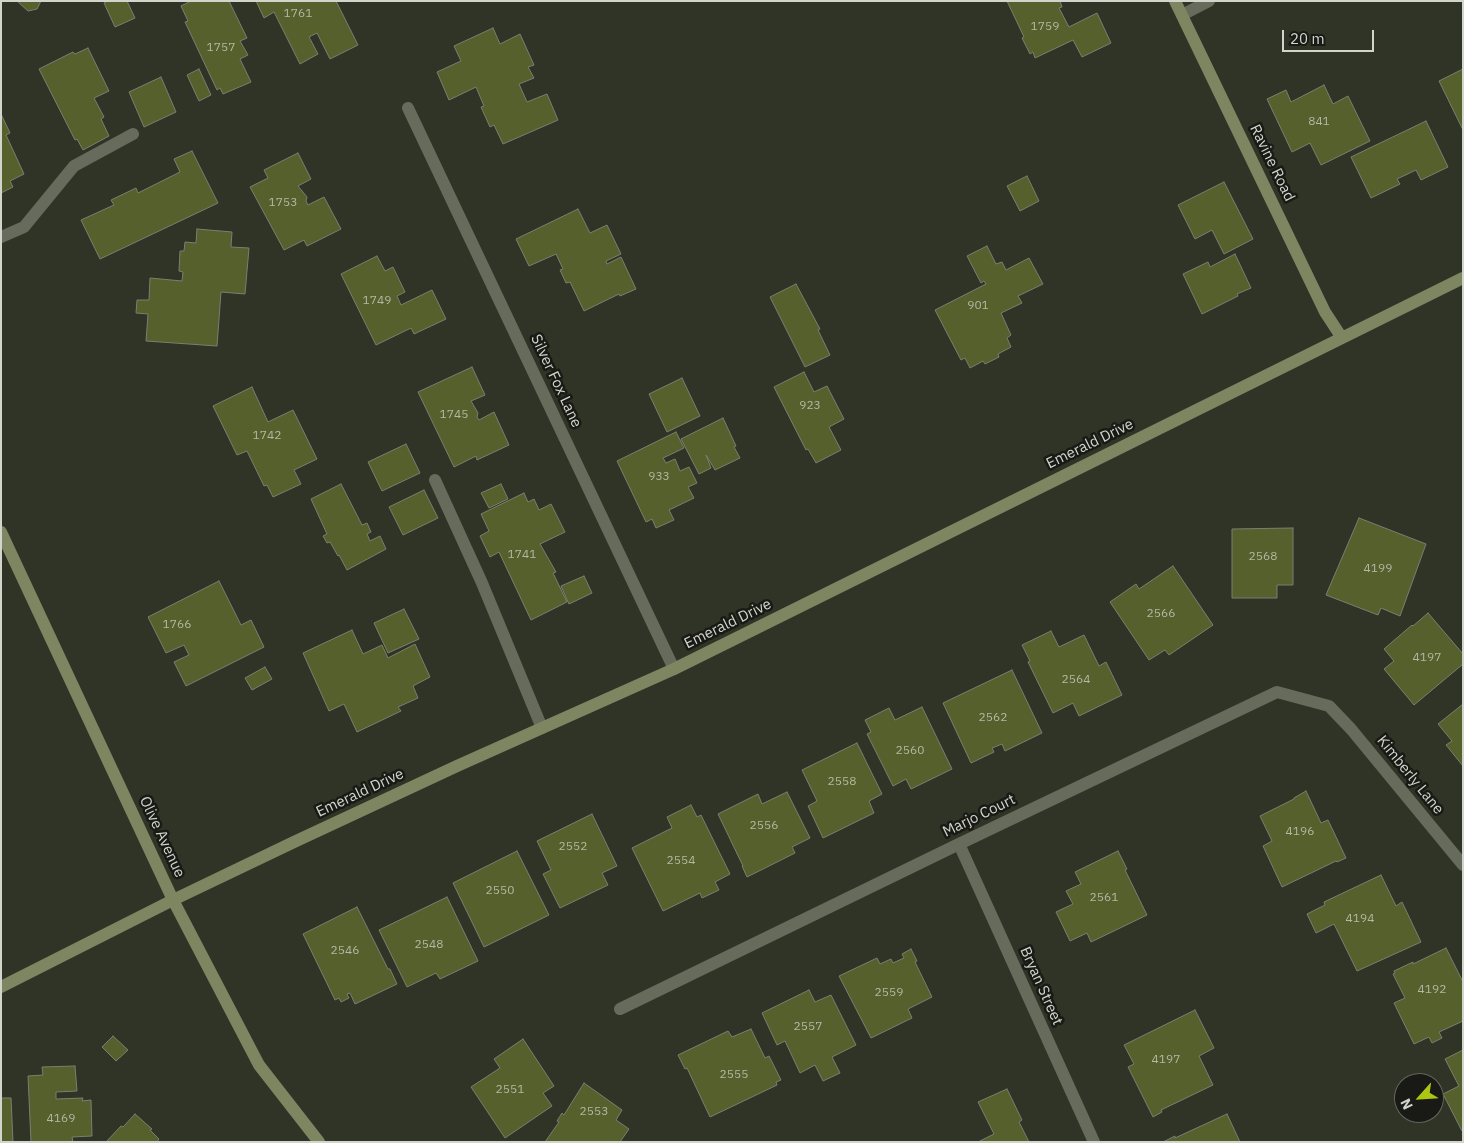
<!DOCTYPE html>
<style>
body{margin:0}
#map{position:relative;width:1464px;height:1143px;overflow:hidden;background:#303427;font-family:"IBM Plex Sans",sans-serif}
canvas{display:block}
.frame{position:absolute;inset:0;border:2px solid #d2d5cc;pointer-events:none}
.north{position:absolute;left:1394px;top:1073px;width:50px;height:50px;box-sizing:border-box;background:#191a15;border:1px solid #63655e;border-radius:50%;rotate:244deg;font-size:14px;font-weight:700;line-height:20px;text-align:center;color:#d2d5cc}
.north::after{content:'';display:block;margin:auto;width:18px;height:22px;background:#acc613;clip-path:polygon(50% 0,100% 100%,50% 72%,0 100%)}
.scale{position:absolute;left:1282px;top:30px;width:92px;height:22px;box-sizing:border-box;border:2px solid #d2d5cc;border-top:0;padding-left:6px;font-size:15px;line-height:18px;white-space:nowrap;color:#d2d5cc;-webkit-text-stroke:4px #191a15;paint-order:stroke}
</style>
<div id="map">
<canvas width="1464" height="1143"></canvas>
<div class="frame"></div>
<div class="north">N</div>
<div class="scale">20 m</div>
</div>
<script>
const context = document.querySelector('canvas').getContext('2d');
context.lineJoin = 'round';
function fill(path, color) { context.fillStyle = color; context.fill(path, 'evenodd'); }
const poly = rows => new Path2D(rows.map(r => 'M' + r).join(''));
function strokePath(path, color, width, dash) { context.strokeStyle = color; context.lineWidth = width; context.lineCap = dash ? 'butt' : 'round'; context.setLineDash(dash || []); context.stroke(path); }
function write(font, color, halo, rows, align = 'center') {
  context.font = font + ' "IBM Plex Sans",sans-serif'; context.lineWidth = 5; context.setLineDash([]); context.textBaseline = 'middle'; context.strokeStyle = halo; context.fillStyle = color; for (const [text, x, y, turn = 0] of rows) {
    context.save(); context.translate(x, y); context.rotate((+turn || 0) * Math.PI / 180); context.textAlign = isNaN(turn) ? turn : align; if (halo) context.strokeText(text, 0, 0); context.fillText(text, 0, 0); context.restore();
  }
}
const building = poly([
 [17,1,41,1,37,9,28,11,17,1],
 [108,1,127,1,135,18,115,27,104,3,108,1],
 [191,1,229,1,247,38,240,41,248,55,240,59,251,82,223,94,220,88,217,90,185,22,188,21,181,6,191,1],
 [256,1,336,1,358,45,330,59,317,33,309,37,318,54,300,64,274,12,264,18,256,1],
 [1007,1,1060,1,1062,7,1059,8,1069,27,1097,13,1111,43,1082,57,1073,40,1035,58,1033,52,1030,54,1022,38,1024,37,1007,1],
 [493,28,500,44,520,34,534,65,528,67,534,78,519,84,527,102,547,94,558,120,503,144,494,125,490,127,481,107,484,106,476,87,449,100,437,72,461,61,454,46,493,28],
 [88,48,109,91,94,98,104,117,101,119,109,136,83,150,77,139,75,140,39,69,73,52,75,54,88,48],
 [199,69,211,95,199,101,187,75,199,69],
 [1463,69,1463,130,1439,81,1463,69],
 [161,77,176,112,144,127,129,92,161,77],
 [1324,85,1333,104,1348,96,1370,141,1321,165,1310,143,1292,152,1267,99,1286,90,1291,102,1324,85],
 [1,114,10,133,6,135,24,174,10,181,13,187,1,193,1,114],
 [1426,121,1448,167,1421,180,1416,170,1397,179,1400,184,1371,198,1351,157,1426,121],
 [192,151,218,203,100,259,81,220,114,205,111,200,136,188,138,193,180,172,174,159,192,151],
 [298,153,311,179,298,186,307,197,306,201,308,205,324,197,341,229,307,246,304,240,284,250,250,187,268,178,264,170,298,153],
 [1027,176,1039,201,1020,211,1007,186,1027,176],
 [1224,182,1253,239,1224,254,1212,230,1195,239,1178,205,1224,182],
 [578,209,590,233,607,225,621,254,606,261,607,264,621,257,636,289,620,296,619,294,584,311,570,282,566,283,560,270,563,269,556,254,529,266,516,239,578,209],
 [197,229,232,232,231,247,249,248,245,294,221,292,217,346,146,341,148,314,136,313,137,300,149,300,150,278,182,281,183,272,179,271,180,251,184,251,185,242,196,243,197,229],
 [987,246,996,264,1002,262,1006,270,1029,258,1043,284,1018,296,1022,303,1001,313,1011,335,1007,338,1011,347,998,354,999,357,985,364,983,361,970,368,965,358,961,360,935,310,986,284,984,281,981,283,967,256,987,246],
 [1235,254,1251,288,1237,294,1238,296,1202,314,1183,274,1208,262,1210,267,1235,254],
 [377,256,385,271,393,267,405,292,397,296,401,305,432,290,446,319,414,334,411,328,376,345,341,274,377,256],
 [796,284,820,329,818,330,830,355,805,367,770,297,796,284],
 [472,367,485,395,471,401,478,413,477,417,479,420,494,412,509,445,477,460,476,456,454,467,418,392,472,367],
 [804,372,814,392,827,386,844,419,829,427,841,450,816,463,808,449,806,450,774,387,804,372],
 [682,378,700,416,667,432,649,394,682,378],
 [252,387,268,422,293,410,317,459,294,470,301,484,273,497,267,485,264,486,247,451,237,455,213,406,252,387],
 [723,418,736,446,734,447,740,458,715,470,706,455,711,468,699,474,681,439,723,418],
 [676,432,684,448,663,458,666,463,675,459,680,471,689,467,697,483,688,487,694,498,669,510,674,520,656,528,652,519,646,522,617,461,676,432],
 [406,444,420,473,382,491,368,462,406,444],
 [341,484,362,525,367,523,371,532,367,534,370,541,380,536,386,549,347,570,339,555,338,556,330,542,327,543,323,536,327,534,311,499,341,484],
 [501,484,508,499,489,508,481,493,501,484],
 [424,490,438,518,403,535,389,507,424,490],
 [524,493,528,502,534,499,539,510,551,504,565,532,540,544,556,572,553,573,567,602,531,620,499,552,490,557,480,536,489,531,481,514,524,493],
 [1359,518,1426,544,1400,616,1381,608,1378,615,1326,595,1359,518],
 [1293,528,1293,585,1277,585,1277,598,1232,598,1232,529,1293,528],
 [1173,566,1213,625,1169,655,1165,650,1149,660,1110,602,1136,584,1139,589,1173,566],
 [584,576,592,593,569,604,561,586,584,576],
 [219,581,241,625,251,620,264,647,186,686,174,662,189,655,184,645,166,653,148,617,219,581],
 [404,609,419,639,388,653,374,623,404,609],
 [1428,613,1463,654,1463,664,1414,705,1384,669,1394,661,1384,649,1412,625,1413,626,1428,613],
 [352,630,363,654,382,645,388,658,415,644,430,677,413,686,418,698,398,707,401,711,357,732,344,704,329,711,303,653,352,630],
 [1051,631,1059,647,1084,635,1099,666,1106,662,1122,695,1079,716,1073,703,1053,713,1028,662,1030,661,1022,645,1051,631],
 [265,667,272,679,252,690,245,678,265,667],
 [1012,670,1042,733,1005,751,1002,744,992,748,994,752,971,763,943,703,1012,670],
 [1463,704,1463,766,1446,745,1452,741,1438,724,1463,704],
 [922,707,952,769,911,789,906,779,893,786,867,734,871,732,865,720,889,708,895,720,922,707],
 [857,743,882,794,869,801,874,813,823,838,808,806,817,801,802,770,857,743],
 [1306,791,1321,823,1328,820,1346,858,1337,862,1336,861,1282,887,1263,846,1272,841,1260,816,1294,799,1294,798,1306,791],
 [787,792,810,838,792,847,795,853,747,877,742,866,743,866,718,814,758,794,762,804,787,792],
 [691,805,697,817,701,815,730,874,715,882,719,890,702,898,700,893,663,911,632,848,672,828,667,817,691,805],
 [592,814,617,866,602,873,608,885,560,908,543,874,551,870,537,841,592,814],
 [517,851,549,915,484,947,453,883,517,851],
 [1118,851,1127,869,1125,870,1147,915,1091,942,1087,933,1070,941,1056,912,1073,904,1066,891,1081,884,1075,872,1118,851],
 [1381,875,1396,906,1402,902,1421,942,1357,971,1334,924,1316,933,1307,914,1325,905,1324,902,1381,875],
 [447,897,478,961,440,979,436,973,407,987,379,930,447,897],
 [357,907,388,969,390,969,397,984,355,1004,350,993,347,994,349,998,341,1002,339,998,335,1000,303,934,357,907],
 [1446,948,1463,982,1463,1021,1439,1032,1442,1038,1432,1043,1429,1037,1414,1044,1394,1003,1405,998,1393,974,1395,973,1394,971,1413,962,1413,964,1446,948],
 [911,949,917,961,915,962,932,997,908,1009,912,1018,871,1038,839,976,877,958,880,964,891,959,893,963,904,958,902,954,911,949],
 [809,990,815,1002,831,995,856,1045,832,1057,840,1073,823,1081,815,1065,800,1073,785,1041,777,1045,762,1013,809,990],
 [1195,1010,1214,1048,1199,1056,1213,1085,1161,1110,1162,1112,1153,1117,1128,1067,1134,1064,1124,1045,1195,1010],
 [751,1029,765,1058,769,1056,781,1080,776,1082,777,1085,710,1117,687,1068,685,1069,678,1055,728,1031,732,1037,751,1029],
 [113,1036,128,1050,116,1061,102,1047,113,1036],
 [523,1039,554,1086,543,1093,552,1106,505,1138,471,1087,500,1068,494,1059,523,1039],
 [1463,1050,1463,1131,1462,1131,1443,1094,1459,1086,1445,1059,1463,1050],
 [75,1066,77,1091,56,1092,56,1099,83,1098,82,1101,91,1100,92,1136,72,1137,73,1142,31,1142,28,1076,43,1075,42,1067,75,1066],
 [584,1083,622,1110,616,1120,629,1129,620,1142,545,1142,559,1122,557,1121,562,1113,564,1115,584,1083],
 [1007,1089,1022,1120,1019,1122,1029,1142,978,1142,994,1134,978,1102,1007,1089],
 [1,1098,11,1098,13,1142,1,1142,1,1098],
 [135,1114,152,1129,150,1130,159,1139,157,1142,106,1142,121,1126,123,1127,135,1114],
 [1227,1114,1240,1142,1163,1142,1175,1136,1175,1138,1227,1114]
]);
fill(building, '#55602c');
strokePath(building, '#7b7f71', 1);
strokePath(poly([
 [1,237,24,227,74,166,133,134],
 [435,480,482,583,542,728]
]), '#676b5c', 12);
strokePath(poly([
 [1182,15,1209,1],
 [408,108,674,669],
 [959,844,1094,1142],
 [620,1009,959,844,1277,692,1329,706,1351,729,1463,865]
]), '#676b5c', 12);
strokePath(poly([
 [1175,1,1325,312,1342,338],
 [1,532,173,900,259,1065,319,1142],
 [1,987,173,900,294,842,457,766,674,669,1463,278]
]), '#7e8661', 12);
write('12px', '#b3b8a4', null, [
 ["1761",298,14],
 ["1759",1045,27],
 ["1757",221,48],
 ["841",1319,122],
 ["1753",283,203],
 ["1749",377,301],
 ["901",978,306],
 ["923",810,406],
 ["1745",454,415],
 ["1742",267,436],
 ["933",659,477],
 ["1741",522,555],
 ["2568",1263,557],
 ["4199",1378,569],
 ["2566",1161,614],
 ["1766",177,625],
 ["4197",1427,658],
 ["2564",1076,680],
 ["2562",993,718],
 ["2560",910,751],
 ["2558",842,782],
 ["2556",764,826],
 ["4196",1300,832],
 ["2552",573,847],
 ["2554",681,861],
 ["2550",500,891],
 ["2561",1104,898],
 ["4194",1360,919],
 ["2548",429,945],
 ["2546",345,951],
 ["4192",1432,990],
 ["2559",889,993],
 ["2557",808,1027],
 ["4197",1166,1060],
 ["2555",734,1075],
 ["2551",510,1090],
 ["2553",594,1112],
 ["4169",61,1119]
]);
write('15px', '#d2d5cc', '#191a15', [
 ["Ravine Road",1272,163,64],
 ["Silver Fox Lane",556,381,65],
 ["Emerald Drive",1090,444,-26],
 ["Emerald Drive",728,624,-26],
 ["Kimberly Lane",1410,775,51],
 ["Emerald Drive",360,793,-25],
 ["Marjo Court",979,816,-26],
 ["Olive Avenue",162,837,65],
 ["Bryan Street",1041,986,66]
]);
</script>
